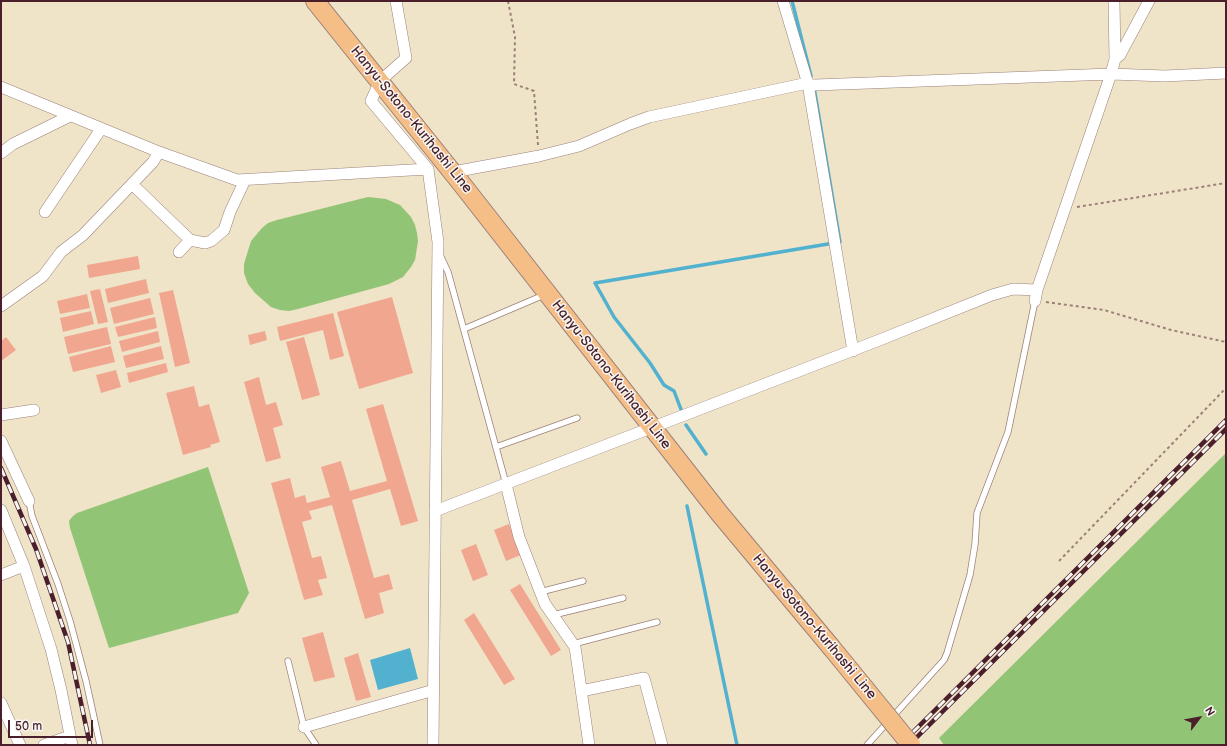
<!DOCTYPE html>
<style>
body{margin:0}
#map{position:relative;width:1227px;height:746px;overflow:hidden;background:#efe3c8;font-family:"Balsamiq Sans",sans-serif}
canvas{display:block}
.frame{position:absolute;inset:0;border:2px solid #4a1f2b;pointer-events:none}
.north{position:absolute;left:1179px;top:698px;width:40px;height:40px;-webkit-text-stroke:3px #f6f6f2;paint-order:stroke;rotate:58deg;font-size:11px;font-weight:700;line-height:16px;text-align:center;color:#4a1f2b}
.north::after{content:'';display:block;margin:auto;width:14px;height:18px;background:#4a1f2b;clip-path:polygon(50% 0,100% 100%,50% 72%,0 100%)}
.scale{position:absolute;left:8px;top:720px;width:85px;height:18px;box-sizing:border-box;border:2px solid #4a1f2b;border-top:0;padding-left:5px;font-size:12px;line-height:14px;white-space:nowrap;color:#4a1f2b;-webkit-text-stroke:3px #f6f6f2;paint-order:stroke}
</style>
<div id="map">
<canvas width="1227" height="746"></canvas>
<div class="frame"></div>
<div class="north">N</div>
<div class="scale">50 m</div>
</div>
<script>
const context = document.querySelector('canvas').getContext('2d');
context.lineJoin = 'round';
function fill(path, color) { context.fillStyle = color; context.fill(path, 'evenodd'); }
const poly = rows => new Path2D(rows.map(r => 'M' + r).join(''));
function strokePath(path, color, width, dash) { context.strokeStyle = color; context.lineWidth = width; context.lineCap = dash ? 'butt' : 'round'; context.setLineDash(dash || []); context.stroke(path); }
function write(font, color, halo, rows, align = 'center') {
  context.font = font + ' "Balsamiq Sans",sans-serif'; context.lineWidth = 3; context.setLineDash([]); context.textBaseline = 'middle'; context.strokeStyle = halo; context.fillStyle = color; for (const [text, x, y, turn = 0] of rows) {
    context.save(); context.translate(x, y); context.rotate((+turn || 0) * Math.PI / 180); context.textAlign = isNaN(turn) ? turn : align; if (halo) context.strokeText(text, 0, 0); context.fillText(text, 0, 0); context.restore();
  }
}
fill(poly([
 [368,197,386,199,400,205,411,217,415,225,417,233,418,241,415,260,411,267,403,277,389,284,298,309,289,311,280,310,271,307,255,293,248,284,244,273,244,264,251,241,262,228,268,223,277,220],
 [1226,453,1226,745,944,745,939,738],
 [208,467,249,593,238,613,109,648,70,528,69,521,73,516,77,513]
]), '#91c475');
fill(poly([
 [410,648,418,679,378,690,370,660]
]), '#51b1cf');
strokePath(poly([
 [792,1,811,76],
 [814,87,840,242,838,242],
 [682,412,674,391,664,385,650,363,614,317,595,283,828,244],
 [686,425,706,454],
 [687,506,737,745]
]), '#51b1cf', 3.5);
fill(poly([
 [138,256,140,269,89,278,87,265],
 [146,279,149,293,108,303,105,289],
 [100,289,108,322,98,324,90,291],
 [173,290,190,363,175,367,159,293],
 [87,294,90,308,60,314,57,301],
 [392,297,413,373,359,389,337,312],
 [150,298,154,314,114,324,110,308],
 [91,311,94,324,63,332,60,318],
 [333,313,344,356,330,360,323,330,280,341,277,327],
 [155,317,157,328,118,337,115,327],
 [107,327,111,344,68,354,64,337],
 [158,331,160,342,122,352,119,341],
 [265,331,267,340,250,345,248,335],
 [6,337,16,350,1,361,1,341],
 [304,337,320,395,302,400,286,342],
 [111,346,115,362,73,372,69,357],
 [161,346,164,359,126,368,123,356],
 [166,363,168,372,129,383,127,373],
 [116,370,121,387,101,393,96,375],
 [259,377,266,405,276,402,283,425,273,428,281,458,266,462,244,382],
 [194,386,199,407,209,404,220,442,210,445,211,447,183,455,166,393],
 [383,404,418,521,401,526,390,489,352,500,374,578,389,574,393,589,379,593,384,613,365,619,332,505,309,511,312,519,302,522,312,558,321,556,327,578,318,580,323,595,304,600,271,483,290,478,295,498,305,495,307,503,330,497,321,467,341,461,350,491,387,481,366,409],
 [509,524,521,555,506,561,494,530],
 [476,544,488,575,473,581,461,550],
 [520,584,561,650,551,656,510,590],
 [474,613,515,679,504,685,464,620],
 [323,632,335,677,314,682,302,638],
 [358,653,371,697,356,701,344,658]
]), '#f1a78f');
const service = poly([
 [440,255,448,272,506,484],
 [464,329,544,295],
 [496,447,577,418],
 [29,501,32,516,58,584,70,621,86,681,100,745],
 [540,592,583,581],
 [553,615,623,598],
 [573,644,657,622],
 [288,661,304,727,316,745],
 [867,745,944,660,947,653,970,575,975,544,977,513,1008,432,1035,301]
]);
const minor = poly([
 [396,1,406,58,380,81,371,101,428,169,438,242,433,745],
 [783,1,808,84,853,351],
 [1115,59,1120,55,1149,1],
 [1,87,159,152,237,180,428,169],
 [1,153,13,144,70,116],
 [453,172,539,156,579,146,630,124,649,117,803,84,815,85,1111,74,1165,76,1226,73],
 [132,184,190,240,179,252],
 [45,212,101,129],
 [190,240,205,243,211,241,224,230,230,212,245,180],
 [1035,301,1037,290,1111,74,1115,59,1114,1],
 [1,306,43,276,61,252,83,235,153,162,159,152],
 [1,415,34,410],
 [1,441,29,501],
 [506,484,519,537,545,604,575,647,589,745],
 [1,510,24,566,51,649,61,690,72,745],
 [435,511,877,341,992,295,1013,289,1037,290],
 [1,575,24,566],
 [581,691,644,678,662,745],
 [1,703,20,745],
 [304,727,434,690],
 [44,745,70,736]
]);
const primary = poly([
 [315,1,461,183,720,514,831,647]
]);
strokePath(service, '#9c817a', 7);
strokePath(minor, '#9c817a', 12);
strokePath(primary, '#9c817a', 20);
strokePath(poly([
 [508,1,515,37,514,84,534,91,538,145],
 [1077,207,1226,183],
 [1046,302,1104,310,1171,330,1226,342],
 [1059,561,1226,388]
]), '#9c817a', 2, [3, 3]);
strokePath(service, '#fff', 5.5);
strokePath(minor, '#fff', 11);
strokePath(primary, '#f6be87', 18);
const rail = poly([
 [1,468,36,549,68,642,90,745],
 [900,745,1226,420],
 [909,745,1226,429]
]);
strokePath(rail, '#4a1f2b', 4.5);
strokePath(rail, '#f6f6f2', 3, [9]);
const primaryBridge = poly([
 [831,647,911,745]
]);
strokePath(primaryBridge, '#9c817a', 20, []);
strokePath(primaryBridge, '#f6be87', 18);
write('14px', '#4a1f2b', '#f6f6f2', [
 ["Hanyu-Sotono-Kurihashi Line",411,120,51],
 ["Hanyu-Sotono-Kurihashi Line",611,375,52],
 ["Hanyu-Sotono-Kurihashi Line",814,627,50]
]);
</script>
